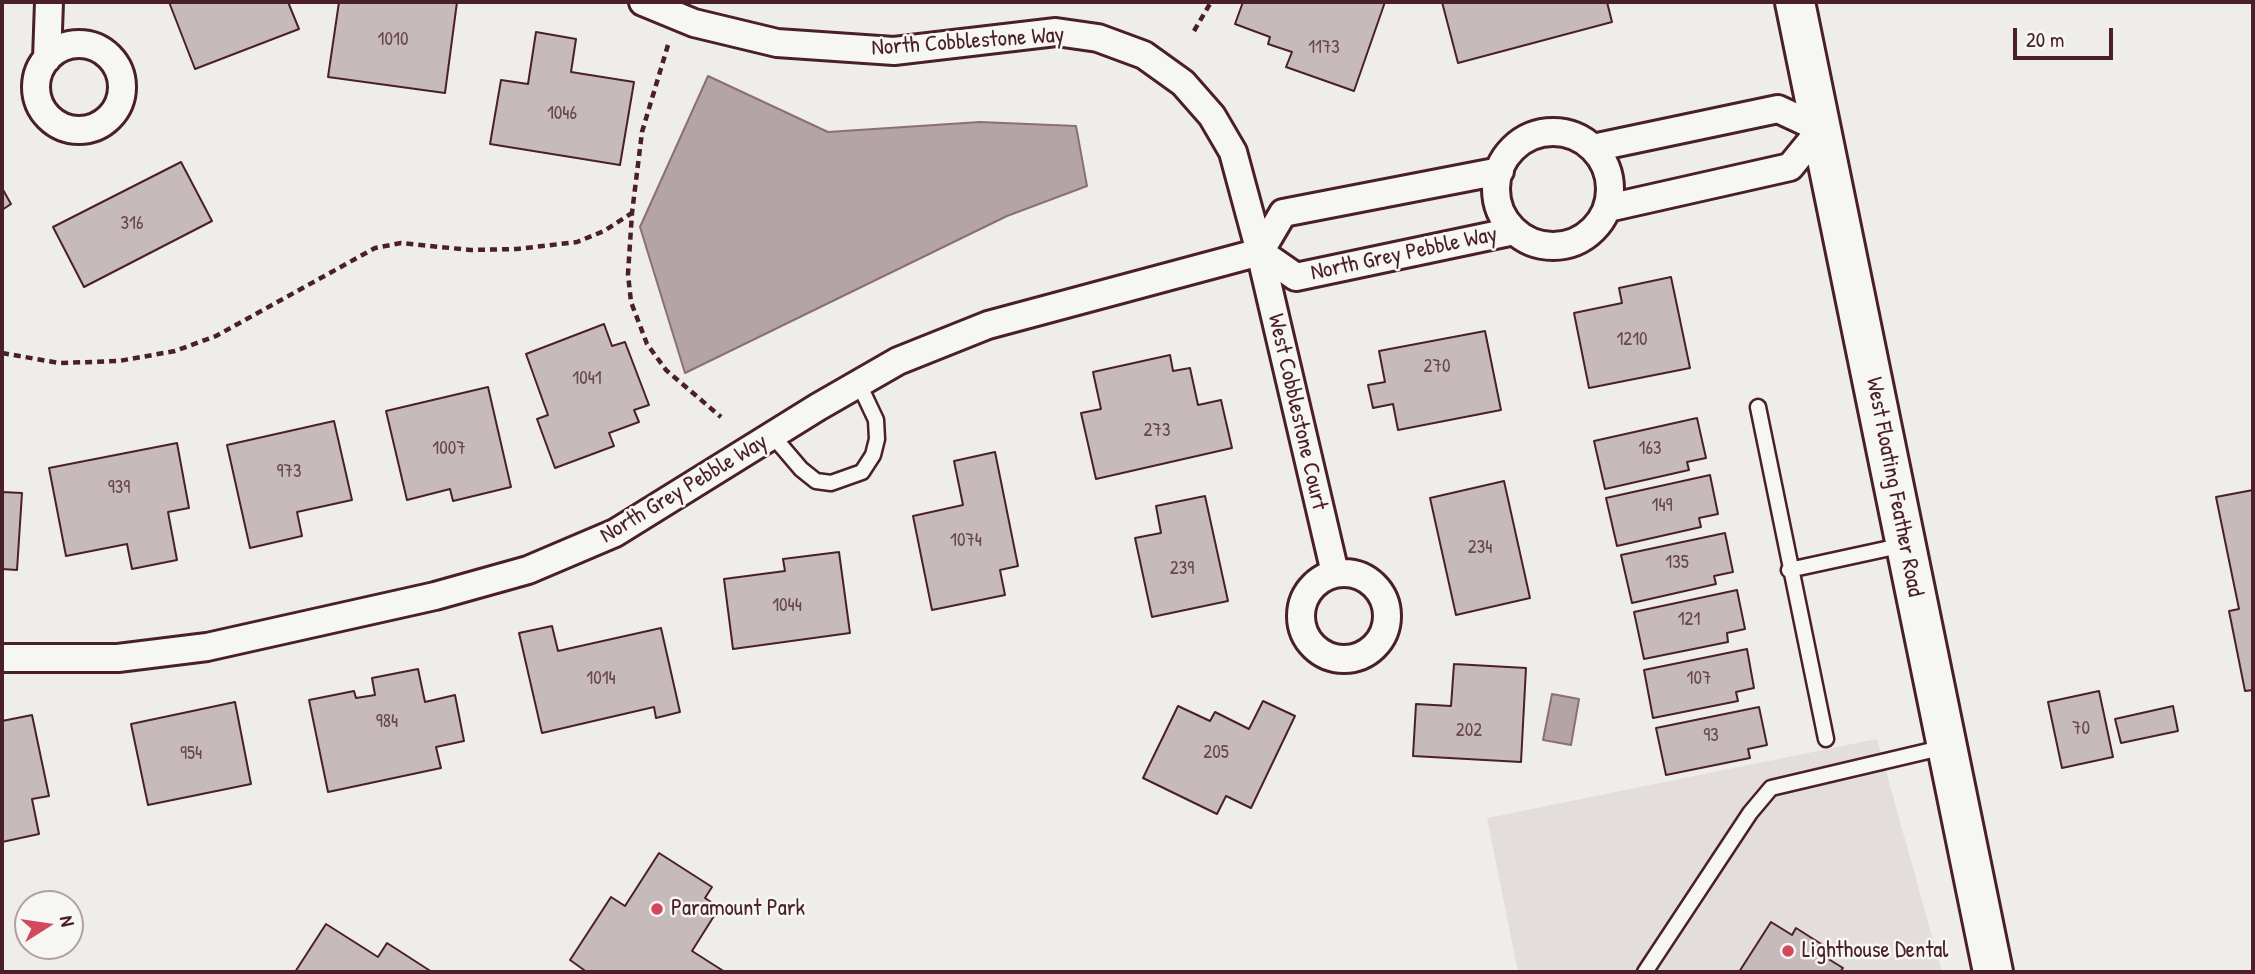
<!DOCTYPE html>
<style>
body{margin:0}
#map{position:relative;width:2255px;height:974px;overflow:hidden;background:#efedea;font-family:"Patrick Hand",sans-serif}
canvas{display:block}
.frame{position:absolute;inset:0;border:4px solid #4a1f2b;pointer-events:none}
.north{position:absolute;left:14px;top:890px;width:70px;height:70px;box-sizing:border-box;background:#f6f6f2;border:2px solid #b1a0a2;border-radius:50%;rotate:78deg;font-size:19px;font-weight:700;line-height:28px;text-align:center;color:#4a1f2b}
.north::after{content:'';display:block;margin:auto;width:24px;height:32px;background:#d1495b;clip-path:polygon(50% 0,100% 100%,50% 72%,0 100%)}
.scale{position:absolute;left:2013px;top:28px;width:100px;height:32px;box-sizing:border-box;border:4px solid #4a1f2b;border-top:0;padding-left:9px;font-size:21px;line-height:24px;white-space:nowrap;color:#4a1f2b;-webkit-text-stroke:5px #f6f6f2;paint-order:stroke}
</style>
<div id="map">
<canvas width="2255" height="974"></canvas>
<div class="frame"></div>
<div class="north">N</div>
<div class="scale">20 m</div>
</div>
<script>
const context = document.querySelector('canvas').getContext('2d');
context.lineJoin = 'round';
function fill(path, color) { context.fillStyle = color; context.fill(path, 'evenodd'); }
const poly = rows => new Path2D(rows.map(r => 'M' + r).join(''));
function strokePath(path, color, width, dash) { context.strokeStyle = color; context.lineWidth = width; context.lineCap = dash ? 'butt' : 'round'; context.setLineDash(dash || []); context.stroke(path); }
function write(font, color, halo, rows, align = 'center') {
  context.font = font + ' "Patrick Hand",sans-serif'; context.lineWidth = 5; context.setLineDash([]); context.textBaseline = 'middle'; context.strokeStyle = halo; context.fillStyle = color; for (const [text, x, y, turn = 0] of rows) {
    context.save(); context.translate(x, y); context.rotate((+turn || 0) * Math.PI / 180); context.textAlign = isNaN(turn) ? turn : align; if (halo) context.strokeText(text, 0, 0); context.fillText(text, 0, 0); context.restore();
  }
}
fill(poly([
 [1877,739,1942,972,1518,972,1487,818]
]), '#e3dedc');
const water = poly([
 [708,76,828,132,980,122,1076,126,1087,186,1007,216,685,373,640,227,708,76],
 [1552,694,1579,699,1571,745,1543,740,1552,694]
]);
fill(water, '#b4a4a5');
strokePath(water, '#8a6f74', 2);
const building = poly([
 [169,2,288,2,299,29,195,69,169,2],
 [339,2,457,2,445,93,328,77,339,2],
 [1243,2,1385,2,1354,91,1286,67,1292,52,1268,44,1270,37,1235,24,1243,2],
 [1442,2,1607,2,1612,22,1458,63,1442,2],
 [536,32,576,39,571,72,634,82,620,165,490,144,501,80,528,84,536,32],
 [181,162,212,221,84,287,53,227,181,162],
 [2,188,11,204,2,210,2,188],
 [1671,277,1690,368,1589,388,1574,313,1622,303,1619,288,1671,277],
 [604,324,612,346,625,342,649,405,634,410,639,422,609,433,614,446,555,468,537,419,548,415,526,354,604,324],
 [1485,331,1501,410,1398,430,1393,404,1373,408,1368,385,1385,382,1379,351,1485,331],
 [1170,355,1173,371,1190,368,1198,405,1221,400,1232,448,1096,479,1081,413,1101,409,1093,372,1170,355],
 [488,387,511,487,453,501,450,489,407,500,386,411,488,387],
 [1697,418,1706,458,1687,462,1689,470,1605,489,1594,441,1697,418],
 [334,421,352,500,297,512,302,536,250,548,227,445,334,421],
 [177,443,189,508,168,512,177,560,132,569,127,544,66,556,49,468,177,443],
 [995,452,1018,566,1000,570,1005,595,932,610,913,516,963,505,954,461,995,452],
 [1710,475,1718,514,1699,518,1701,527,1617,546,1606,498,1710,475],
 [1504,481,1530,598,1456,615,1430,498,1504,481],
 [2253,490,2253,690,2245,691,2229,611,2239,609,2216,497,2253,490],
 [2,492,22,493,17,570,2,569,2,492],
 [1205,496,1228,601,1152,617,1135,538,1161,533,1156,506,1205,496],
 [1725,533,1733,572,1714,576,1716,584,1632,603,1621,555,1725,533],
 [839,552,850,633,733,649,724,579,785,571,783,559,839,552],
 [1737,590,1745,629,1727,633,1728,642,1644,659,1634,612,1737,590],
 [552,626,558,651,661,628,680,712,656,718,654,707,542,733,519,633,552,626],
 [1747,649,1754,688,1736,692,1738,701,1653,718,1644,670,1747,649],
 [1454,664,1526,668,1521,762,1413,756,1416,704,1451,706,1454,664],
 [418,669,425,702,455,695,464,741,436,747,441,768,328,792,309,700,354,691,356,698,375,695,372,678,418,669],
 [2099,691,2113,757,2062,768,2048,702,2099,691],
 [1263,701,1295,716,1251,808,1226,796,1217,814,1143,778,1178,706,1210,721,1215,712,1249,729,1263,701],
 [235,702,251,784,148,805,131,724,235,702],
 [2173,706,2178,731,2121,743,2115,719,2173,706],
 [1759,707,1767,745,1748,749,1750,758,1666,775,1656,728,1759,707],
 [32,715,49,796,32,799,39,834,2,842,2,721,32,715],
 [659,853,712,887,705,898,714,904,708,913,714,916,692,951,725,972,583,972,584,970,570,960,611,897,625,906,659,853],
 [1771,922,1792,935,1796,928,1826,947,1822,955,1843,968,1840,972,1739,972,1771,922],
 [326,924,378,957,387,943,432,972,295,972,326,924]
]);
fill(building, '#c6babb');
strokePath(building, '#4a1f2b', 2);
const lane = poly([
 [1758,407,1826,739],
 [772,435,801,469,816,481,831,483,862,472,873,455,877,439,876,420,859,384],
 [1789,570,1904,545],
 [1645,972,1750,813,1771,788,1945,747]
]);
const street = poly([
 [643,2,694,23,777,43,894,51,1056,32,1098,38,1144,55,1183,83,1212,116,1233,152,1260,252,1335,573],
 '36 87a43 43 0 1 1 86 0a43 43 0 1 1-86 0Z',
 [47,59,49,2],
 '1496 189a57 57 0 1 1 114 0a57 57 0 1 1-114 0Z',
 [1593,148,1778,109,1821,129,1790,167,1608,208],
 [1260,252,1296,277,1514,231],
 '1301 616a43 43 0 1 1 86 0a43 43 0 1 1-86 0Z',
 [2,658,118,658,207,647,435,596,528,570,615,533,818,407,898,361,988,325,1260,252,1283,213,1500,171]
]);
const secondary = poly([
 [1795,2,1993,972]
]);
strokePath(lane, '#4a1f2b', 19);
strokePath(street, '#4a1f2b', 32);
strokePath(secondary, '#4a1f2b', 44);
strokePath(poly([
 [1194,31,1211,2],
 [668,45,642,132,632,213,628,274,631,302,647,344,666,370,721,417],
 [2,353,59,363,119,361,175,351,216,336,375,248,401,243,470,250,517,249,577,242,604,231,632,213]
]), '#4a1f2b', 4.5, [7, 5]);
strokePath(lane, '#f6f6f2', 14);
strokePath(street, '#f6f6f2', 26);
strokePath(secondary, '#f6f6f2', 38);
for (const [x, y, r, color] of [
 [657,909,7,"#d1495b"],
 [1788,951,7,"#d1495b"]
]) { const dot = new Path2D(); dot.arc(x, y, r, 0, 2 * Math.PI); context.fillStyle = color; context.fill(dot); strokePath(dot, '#f6f6f2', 2.5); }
write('19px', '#69464f', null, [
 ["1010",393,40],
 ["1173",1324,48],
 ["1046",562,114],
 ["316",132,224],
 ["1210",1632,340],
 ["270",1437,367],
 ["1041",587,379],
 ["273",1157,431],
 ["1007",449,449],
 ["163",1650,449],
 ["973",289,472],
 ["939",119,488],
 ["149",1662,506],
 ["1074",966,541],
 ["234",1480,548],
 ["135",1677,563],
 ["239",1182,569],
 ["1044",787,606],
 ["121",1689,620],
 ["1014",601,679],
 ["107",1699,679],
 ["984",387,722],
 ["70",2081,729],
 ["202",1469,731],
 ["93",1711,736],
 ["205",1216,753],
 ["954",191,754]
]);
write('23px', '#4a1f2b', '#f6f6f2', [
 ["North Cobblestone Way",968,42,-4],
 ["North Grey Pebble Way",1404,254,-12],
 ["West Cobblestone Court",1297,412,77],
 ["West Floating Feather Road",1894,487,79],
 ["North Grey Pebble Way",684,489,-31]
]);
write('23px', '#4a1f2b', '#f6f6f2', [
 ["Paramount Park",671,909],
 ["Lighthouse Dental",1802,951]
], 'left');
</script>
